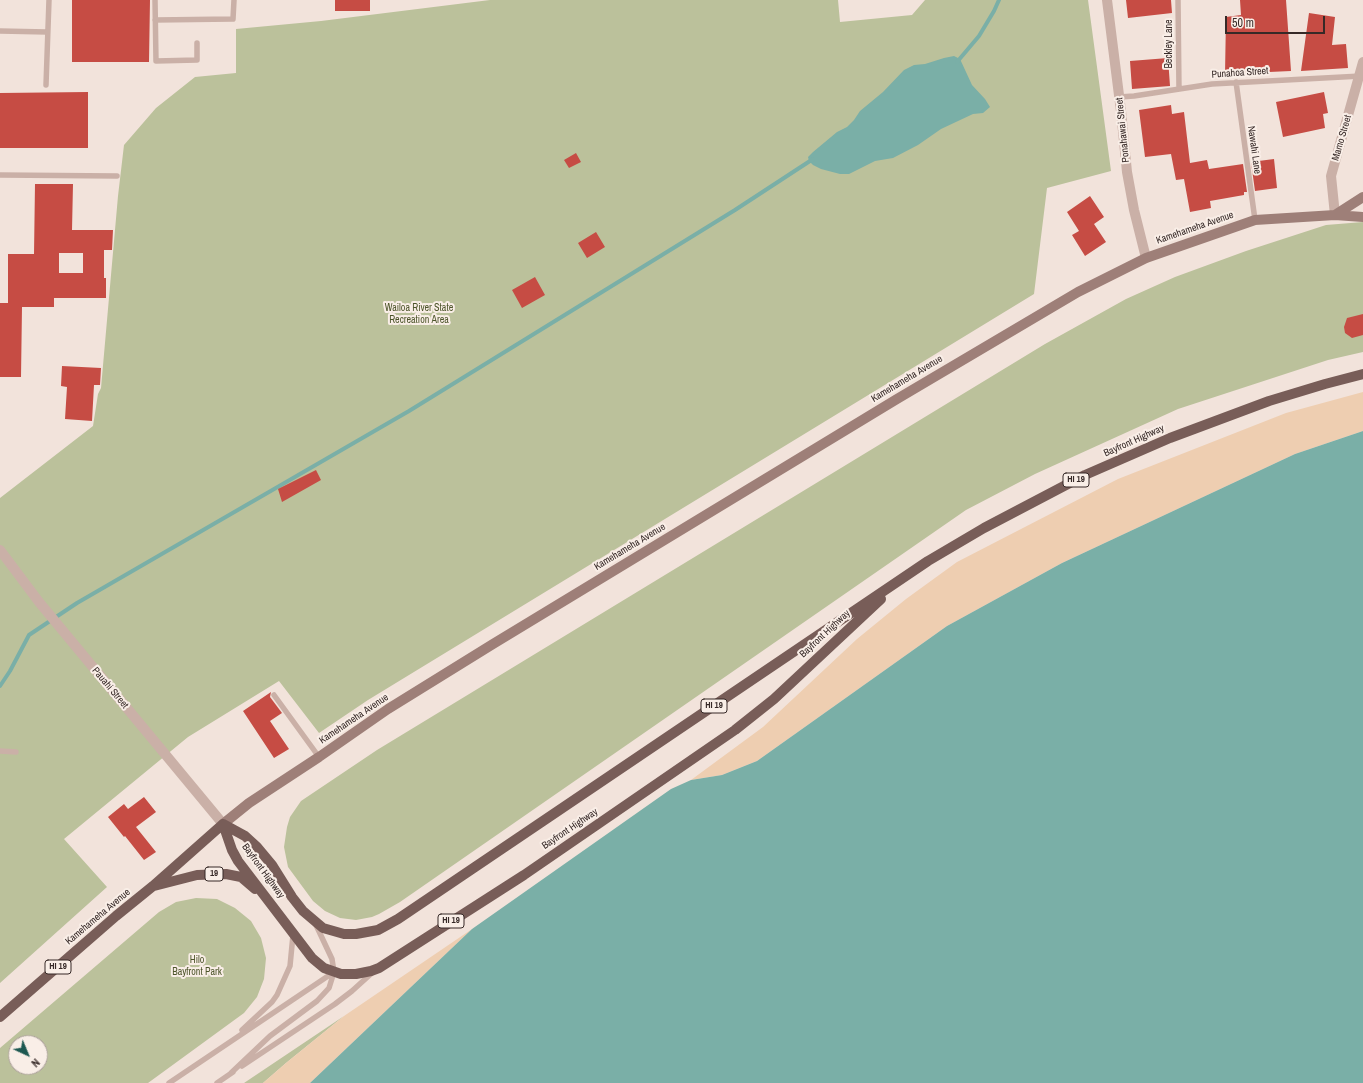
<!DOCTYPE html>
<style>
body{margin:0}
#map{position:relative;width:1363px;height:1083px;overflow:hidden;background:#f2e3db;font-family:"Archivo Narrow",sans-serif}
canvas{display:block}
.north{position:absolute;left:8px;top:1035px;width:40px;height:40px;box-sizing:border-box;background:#f9eee7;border:1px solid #ab9f9a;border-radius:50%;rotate:136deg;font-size:11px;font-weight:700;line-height:16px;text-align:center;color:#362927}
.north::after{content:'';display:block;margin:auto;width:14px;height:18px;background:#1d5851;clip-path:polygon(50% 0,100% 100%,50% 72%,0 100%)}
.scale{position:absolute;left:1225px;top:16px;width:100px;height:18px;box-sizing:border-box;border:2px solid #362927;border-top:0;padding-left:5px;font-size:12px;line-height:14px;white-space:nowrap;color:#362927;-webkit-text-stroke:3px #f9eee7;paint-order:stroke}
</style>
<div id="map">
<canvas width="1363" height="1083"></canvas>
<div class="north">N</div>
<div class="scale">50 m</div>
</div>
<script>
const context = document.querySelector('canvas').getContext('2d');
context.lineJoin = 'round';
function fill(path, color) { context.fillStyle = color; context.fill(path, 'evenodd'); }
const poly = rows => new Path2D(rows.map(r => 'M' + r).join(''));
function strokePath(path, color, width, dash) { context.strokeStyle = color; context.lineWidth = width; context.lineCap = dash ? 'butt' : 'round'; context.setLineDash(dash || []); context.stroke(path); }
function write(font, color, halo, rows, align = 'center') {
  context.font = font + ' "Archivo Narrow",sans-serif'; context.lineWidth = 4; context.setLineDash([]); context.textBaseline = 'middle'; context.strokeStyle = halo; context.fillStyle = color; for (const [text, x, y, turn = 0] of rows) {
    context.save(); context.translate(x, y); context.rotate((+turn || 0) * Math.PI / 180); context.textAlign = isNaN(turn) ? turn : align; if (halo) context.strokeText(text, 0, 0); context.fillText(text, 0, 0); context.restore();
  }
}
fill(poly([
 [490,0,838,0,840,22,912,15,925,0,1088,0,1111,171,1047,188,1034,294,368,700,319,733,279,681,188,737,64,839,107,887,0,983,0,498,93,426,98,394,101,388,118,196,124,145,156,108,195,77,236,73,236,29,321,21],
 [1363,222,1363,352,1328,360,1178,409,1035,474,966,510,400,902,379,914,372,917,356,920,340,918,325,911,313,901,288,867,284,847,287,827,290,817,301,801,377,750,1045,344,1126,299,1175,277,1246,251,1326,225],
 [196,898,217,899,235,908,251,921,261,938,266,958,264,979,257,997,244,1013,148,1083,0,1083,0,1048,159,912,176,902],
 [16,1043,40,1043,40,1067,16,1067],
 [344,1016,286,1063,263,1083,244,1083]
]), '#bbc19b');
fill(poly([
 [1363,392,1363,431,1295,454,1062,563,947,626,757,761,722,775,691,780,763,727,857,639,906,599,957,562,1118,479,1286,413],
 [472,929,310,1083,263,1083,286,1063,344,1016]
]), '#eeceb1');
fill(poly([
 [954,56,960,59,972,85,985,99,990,107,983,113,973,114,941,129,918,145,893,158,875,161,849,174,840,174,821,169,813,165,809,161,808,157,813,152,837,132,847,127,854,120,860,111,883,92,904,70,914,65,925,64,944,58],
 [1363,431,1363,1083,310,1083,472,929,671,789,691,780,722,775,757,761,947,626,1062,563,1295,454]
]), '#7aafa7');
strokePath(poly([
 [957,62,979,36,994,11,999,0],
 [0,686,10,671,29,635,77,603,409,411,735,210,813,159]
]), '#7aafa7', 4);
fill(poly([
 [72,0,150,0,149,62,72,62],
 [335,0,370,0,370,11,335,11],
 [1126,0,1171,0,1172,13,1128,18],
 [1240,0,1286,0,1291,71,1225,74,1226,17,1241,15],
 [1309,13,1335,17,1332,45,1346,44,1348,68,1301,71],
 [1168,58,1170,86,1132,89,1130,61],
 [88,92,88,148,0,148,0,93],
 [1324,92,1328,113,1323,114,1325,128,1283,137,1276,102],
 [1171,105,1172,114,1184,112,1190,163,1207,160,1209,169,1243,164,1247,192,1244,192,1244,195,1210,201,1211,208,1190,212,1184,179,1176,180,1171,154,1145,157,1139,110],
 [576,153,581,162,569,168,564,160],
 [1274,159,1277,188,1255,191,1251,162],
 [35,184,73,184,72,230,113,230,112,250,104,250,104,278,106,278,106,298,54,298,54,307,22,307,21,377,0,377,0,303,8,303,8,254,34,254],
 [59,253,83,253,83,273,59,273],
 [1090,196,1104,217,1094,224,1106,242,1085,256,1072,235,1079,231,1067,212],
 [596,232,605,247,587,258,578,243],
 [535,277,545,295,522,308,512,290],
 [1363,314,1363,335,1352,338,1345,333,1344,327,1347,318],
 [62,366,101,368,100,385,94,385,92,421,65,419,67,387,61,386],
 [316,470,321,480,282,502,278,489],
 [271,692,270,697,282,713,270,721,289,749,274,758,243,711],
 [144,797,156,812,136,827,156,852,144,860,125,836,124,837,108,817,124,804,128,809]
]), '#c64c44');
strokePath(poly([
 [155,0,156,61,197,60,197,43],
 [1178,0,1179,89],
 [155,20,233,19,234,0],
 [0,31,47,32],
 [1236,82,1255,220],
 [46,85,49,0],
 [1119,97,1134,96,1212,84,1361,76],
 [0,175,117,176],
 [274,695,319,757],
 [0,751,16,752],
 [242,1030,272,1002,277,995,290,966,293,935],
 [242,1066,335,1004,352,991,373,972],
 [231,1073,270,1036,317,1001,329,988,334,972,332,959,316,925],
 [169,1083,334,972],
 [217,1083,233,1072]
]), '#cab0a7', 5.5);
strokePath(poly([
 [1335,215,1331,176,1363,62]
]), '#cab0a7', 10);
strokePath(poly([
 [1107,0,1121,111,1127,172,1134,210,1146,258],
 [0,550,39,602,223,824]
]), '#cab0a7', 10);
strokePath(poly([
 [1335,215,1363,197],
 [223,824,249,803,319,757,388,709,493,644,897,399,1078,292,1146,258,1255,220,1335,215,1363,217]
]), '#9e7f78', 10);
strokePath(poly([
 [223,824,245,836,257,847,272,865,292,897,303,911,323,928,344,934,356,934,378,930,398,919,928,561,984,528,1085,475,1170,438,1269,401,1325,384,1363,374],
 [223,824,232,850,238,861,312,958,324,968,341,974,356,974,371,971,379,968,524,875,735,730,774,699,881,599],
 [154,886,197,875,226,874,241,877,255,889],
 [0,1017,116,916,153,886,223,824]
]), '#785d58', 10);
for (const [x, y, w] of [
 [1076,480,26],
 [714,706,26],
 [214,874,18],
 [451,921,26],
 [58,967,26]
]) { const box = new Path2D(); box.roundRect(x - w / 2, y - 7, w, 14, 3); context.fillStyle = '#f9eee7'; context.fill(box); strokePath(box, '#362927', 1); }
write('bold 9px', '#362927', null, [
 ["HI 19",1076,480],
 ["HI 19",714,706],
 ["19",214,874],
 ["HI 19",451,921],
 ["HI 19",58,967]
]);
write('10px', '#362927', '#f9eee7', [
 ["Beckley Lane",1169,44,-90],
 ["Punahoa Street",1240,73,-4],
 ["Ponahawai Street",1123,130,-96],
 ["Mamo Street",1342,138,-74],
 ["Nawahi Lane",1254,150,82],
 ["Kamehameha Avenue",1195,228,-19],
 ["Kamehameha Avenue",907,379,-31],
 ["Bayfront Highway",1134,441,-24],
 ["Kamehameha Avenue",630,547,-31],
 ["Bayfront Highway",825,634,-43],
 ["Pauahi Street",110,688,50],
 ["Kamehameha Avenue",354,719,-34],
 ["Bayfront Highway",570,829,-34],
 ["Bayfront Highway",263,871,54],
 ["Kamehameha Avenue",98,917,-40]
]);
write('10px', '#4d552b', '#f9eee7', [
 ["Wailoa River State",419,308],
 ["Recreation Area",419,320],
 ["Hilo",197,960],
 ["Bayfront Park",197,972]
]);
</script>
